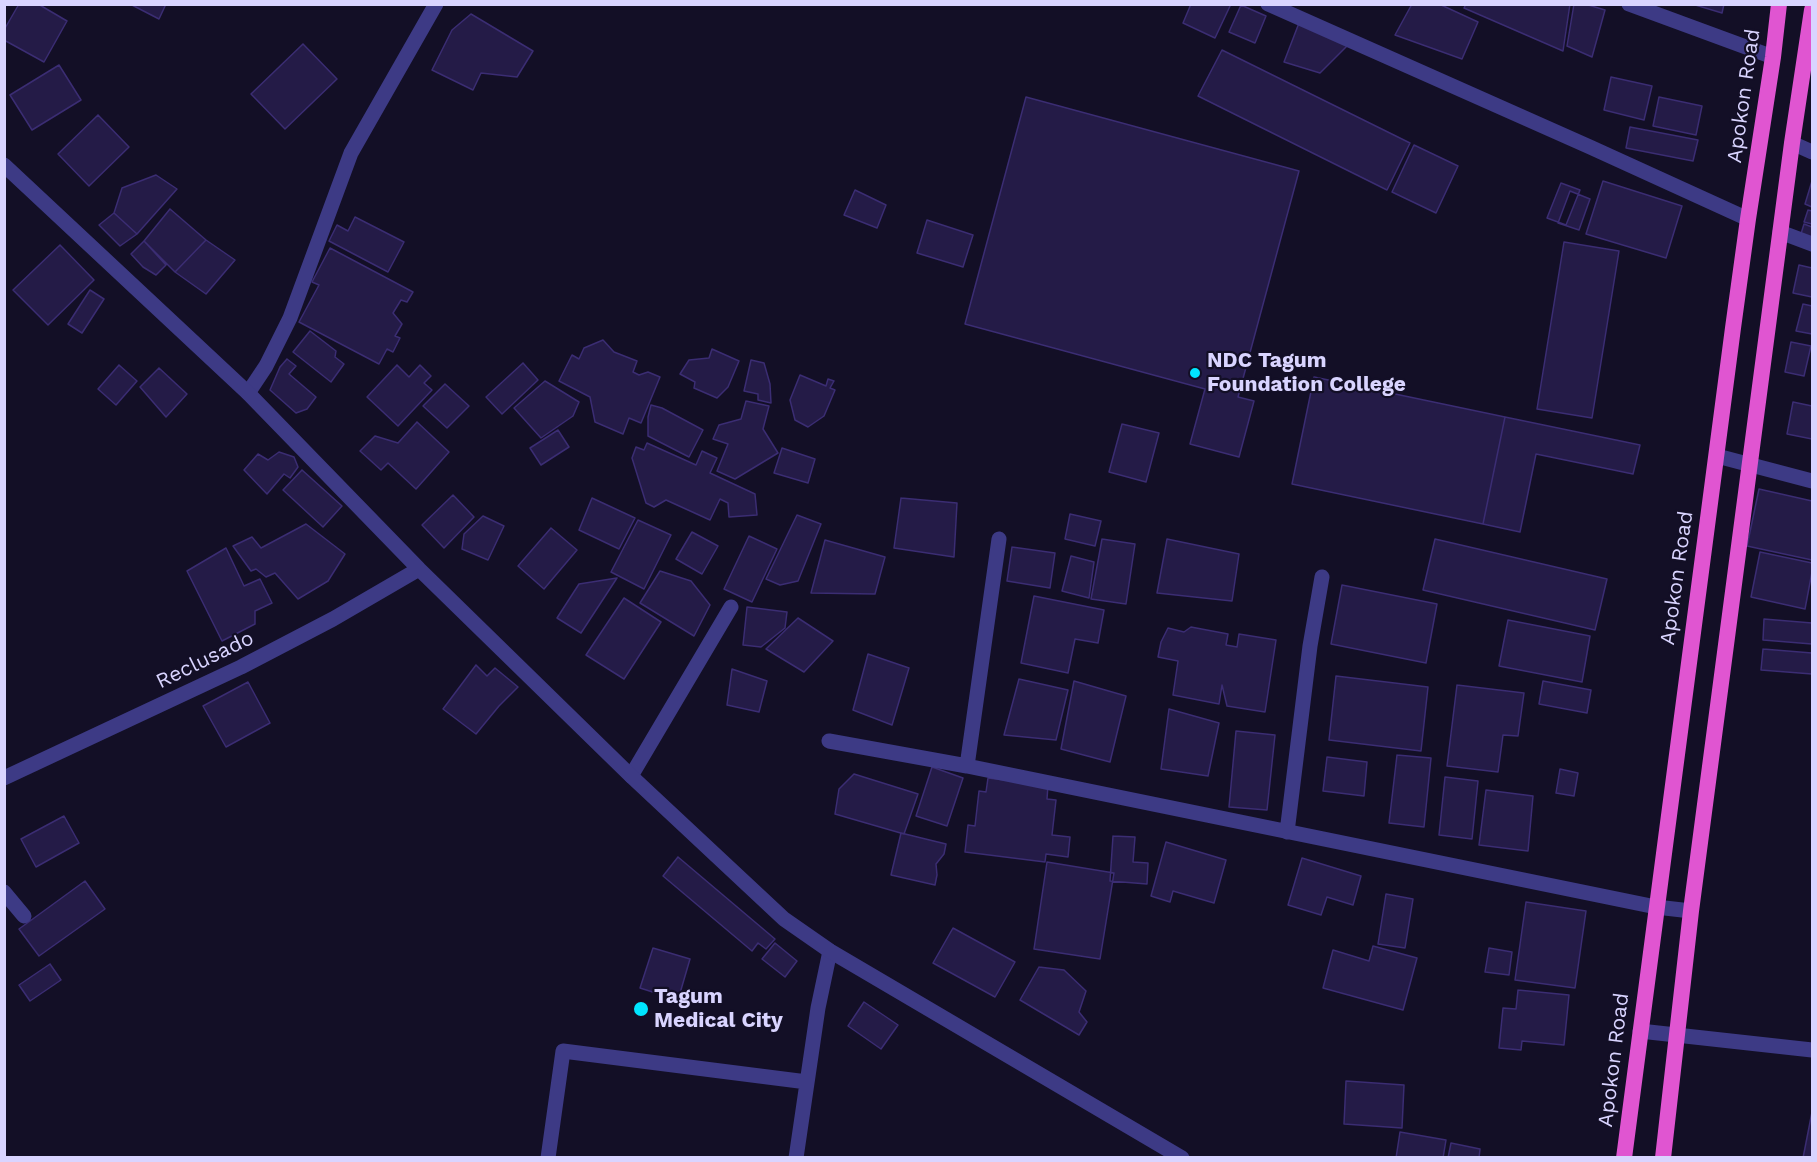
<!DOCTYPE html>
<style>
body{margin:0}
#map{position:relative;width:1817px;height:1162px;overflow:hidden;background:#130f26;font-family:"Work Sans",sans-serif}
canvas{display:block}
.frame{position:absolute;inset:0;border:6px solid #d9d4ff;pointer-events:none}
</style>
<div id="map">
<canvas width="1817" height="1162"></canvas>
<div class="frame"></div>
</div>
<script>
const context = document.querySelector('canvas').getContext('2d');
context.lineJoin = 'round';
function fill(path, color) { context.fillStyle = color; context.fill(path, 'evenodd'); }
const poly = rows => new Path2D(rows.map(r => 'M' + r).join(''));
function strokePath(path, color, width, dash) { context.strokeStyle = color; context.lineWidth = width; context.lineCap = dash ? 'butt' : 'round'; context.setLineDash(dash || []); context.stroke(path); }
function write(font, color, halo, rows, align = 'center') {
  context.font = font + ' "Work Sans",sans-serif'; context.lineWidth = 4.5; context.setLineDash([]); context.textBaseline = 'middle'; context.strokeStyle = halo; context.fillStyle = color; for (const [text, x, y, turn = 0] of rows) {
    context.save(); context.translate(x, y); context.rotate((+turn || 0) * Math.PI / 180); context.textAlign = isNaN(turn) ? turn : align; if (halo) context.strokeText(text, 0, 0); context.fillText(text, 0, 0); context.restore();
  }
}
const building = poly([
 [19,4,38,4,67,21,44,62,4,40,4,30,19,4],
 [130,4,166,4,159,19,130,4],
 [1191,4,1231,4,1215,38,1183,23,1191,4],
 [1412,4,1439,4,1478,22,1462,59,1395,35,1412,4],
 [1466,4,1570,4,1563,51,1464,8,1466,4],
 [1574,4,1585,4,1605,10,1592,57,1567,46,1574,4],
 [1692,4,1724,4,1722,13,1692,4],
 [1241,5,1266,16,1255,43,1229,32,1241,5],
 [471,14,533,51,517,77,481,73,473,90,432,70,452,30,471,14],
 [1299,23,1348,45,1320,73,1284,62,1299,23],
 [303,44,337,79,285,129,251,94,303,44],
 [1222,50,1410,143,1387,190,1198,96,1222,50],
 [59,65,81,100,32,130,10,95,59,65],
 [1611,77,1652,86,1644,120,1604,110,1611,77],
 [1026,97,1299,171,1238,397,1254,401,1239,457,1190,444,1205,389,965,324,1026,97],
 [1659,97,1702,106,1696,135,1653,126,1659,97],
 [98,115,129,147,89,186,58,154,98,115],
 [1630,127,1698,140,1693,161,1626,148,1630,127],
 [1414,145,1458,166,1436,213,1392,192,1414,145],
 [156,175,177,189,137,234,114,213,122,188,156,175],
 [1603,181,1682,206,1666,258,1586,234,1603,181],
 [1812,181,1812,207,1805,204,1812,181],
 [1561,183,1580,190,1566,225,1547,218,1561,183],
 [855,190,886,205,877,228,844,215,855,190],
 [1570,191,1590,199,1579,230,1558,223,1570,191],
 [170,209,206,240,175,272,144,241,170,209],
 [1808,210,1812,211,1812,224,1804,222,1808,210],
 [114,213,137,234,120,246,99,225,114,213],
 [355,217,404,242,388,272,329,241,337,225,348,231,355,217],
 [927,220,973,235,963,267,917,253,927,220],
 [1804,224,1812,227,1812,240,1800,237,1804,224],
 [206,240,235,260,206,294,175,272,206,240],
 [144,241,166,265,156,275,143,267,131,254,144,241],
 [1564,242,1619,251,1592,418,1537,409,1564,242],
 [60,245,94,280,48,325,13,290,60,245],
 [330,248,413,292,407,302,401,300,393,313,402,324,395,336,400,338,393,352,387,349,379,364,299,322,319,285,312,282,330,248],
 [1799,265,1812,268,1812,297,1793,293,1799,265],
 [90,290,104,299,82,333,68,324,90,290],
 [1803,304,1812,306,1812,334,1796,331,1803,304],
 [310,331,336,351,335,357,344,364,331,382,293,352,310,331],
 [603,340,614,352,637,361,633,372,639,375,648,372,660,377,641,423,629,418,623,434,595,422,590,397,559,381,572,355,579,359,584,348,603,340],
 [1791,342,1811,346,1804,376,1785,372,1791,342],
 [712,349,739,361,728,387,717,398,694,388,695,382,680,374,689,360,709,358,712,349],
 [287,359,296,366,289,374,316,397,307,409,296,413,270,390,280,367,287,359],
 [751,360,764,363,770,384,771,403,758,400,758,394,744,391,751,360],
 [523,363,538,380,502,414,486,397,523,363],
 [119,365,137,381,116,405,98,389,119,365],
 [397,365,409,377,420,365,431,376,424,383,432,390,398,426,367,397,397,365],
 [159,368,187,394,166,417,140,387,159,368],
 [800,375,826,386,828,379,834,381,830,388,835,390,824,416,808,427,795,420,790,400,800,375],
 [1314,377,1505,417,1483,524,1292,484,1314,377],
 [545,381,579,402,573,416,541,438,514,408,545,381],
 [445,384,469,406,447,428,423,406,445,384],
 [746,401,769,406,763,429,778,453,735,479,717,471,728,444,713,439,719,425,741,419,746,401],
 [1793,402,1812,406,1812,439,1787,434,1793,402],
 [651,405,662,408,703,430,689,457,648,436,648,417,651,405],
 [1505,417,1640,445,1633,474,1536,454,1520,532,1483,524,1505,417],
 [417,422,449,452,416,489,388,463,381,470,360,451,375,436,398,443,417,422],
 [1122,424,1159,433,1146,482,1109,472,1122,424],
 [558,430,569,447,541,465,530,448,558,430],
 [647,443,696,465,702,451,717,458,710,473,755,494,757,515,729,517,728,503,720,499,710,520,666,500,654,507,646,503,632,458,636,447,644,450,647,443],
 [782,448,815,459,808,483,774,473,782,448],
 [279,452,294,457,298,467,290,478,284,474,267,494,244,470,258,454,268,460,279,452],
 [302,470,342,506,323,527,283,490,302,470],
 [1759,489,1812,501,1812,560,1747,546,1759,489],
 [453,495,474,517,444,548,422,525,453,495],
 [592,498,635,518,619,549,579,530,592,498],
 [901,498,957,503,954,557,894,548,901,498],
 [1070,514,1101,521,1095,546,1065,539,1070,514],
 [797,515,821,524,798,581,780,585,766,579,797,515],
 [483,516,504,526,488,560,462,549,464,534,483,516],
 [638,520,671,535,644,589,611,572,638,520],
 [306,524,345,554,328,581,298,599,275,573,266,577,256,569,251,571,233,546,252,537,261,548,306,524],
 [551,528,577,550,544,589,518,566,551,528],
 [692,532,718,546,702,574,676,559,692,532],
 [749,536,777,549,752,602,724,589,749,536],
 [1102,539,1135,544,1126,604,1091,599,1102,539],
 [1167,539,1239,554,1232,601,1157,593,1167,539],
 [1435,539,1607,579,1595,630,1423,590,1435,539],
 [825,540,885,557,875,594,811,593,825,540],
 [1012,547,1055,553,1050,588,1007,581,1012,547],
 [226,548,244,586,260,579,272,603,255,611,255,624,222,641,187,571,226,548],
 [1760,552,1812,563,1812,572,1805,609,1751,597,1760,552],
 [1071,556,1094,562,1089,598,1062,591,1071,556],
 [660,571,691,581,710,605,694,636,640,603,660,571],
 [617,578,581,633,557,618,579,584,617,578],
 [1342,585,1437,604,1426,663,1331,644,1342,585],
 [1034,596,1104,610,1098,643,1075,639,1068,673,1021,663,1034,596],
 [624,598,661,622,624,679,586,655,624,598],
 [747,607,787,612,785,628,761,647,743,645,747,607],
 [798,618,833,641,804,672,766,649,798,618],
 [1764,619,1812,623,1812,644,1763,640,1764,619],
 [1508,620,1590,636,1582,682,1499,666,1508,620],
 [1191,627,1228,634,1226,645,1237,647,1239,634,1276,640,1265,712,1227,706,1222,685,1219,704,1173,695,1178,661,1158,657,1161,642,1168,628,1184,632,1191,627],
 [1763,649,1812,653,1812,674,1761,670,1763,649],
 [868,654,909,668,892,725,853,710,868,654],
 [476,665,487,676,495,668,518,687,499,706,476,734,443,709,476,665],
 [732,669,767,681,759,712,727,705,732,669],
 [1336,676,1428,687,1421,751,1329,740,1336,676],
 [1019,679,1068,690,1056,740,1004,735,1019,679],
 [1074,681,1126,696,1110,762,1061,749,1074,681],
 [1543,681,1591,690,1587,713,1539,704,1543,681],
 [248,682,270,723,226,747,203,706,248,682],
 [1457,685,1524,693,1518,736,1503,735,1498,772,1447,766,1457,685],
 [1169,709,1219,723,1208,776,1161,769,1169,709],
 [1236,731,1275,735,1267,810,1229,807,1236,731],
 [1397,755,1431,758,1424,827,1389,823,1397,755],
 [1327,757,1367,762,1364,796,1323,791,1327,757],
 [932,767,963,778,947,826,916,816,932,767],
 [1560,769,1578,773,1574,796,1556,793,1560,769],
 [854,774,918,794,904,834,835,814,839,789,854,774],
 [1445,777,1478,781,1472,839,1439,835,1445,777],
 [988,778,1048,785,1047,799,1056,800,1052,835,1070,837,1068,857,1046,854,1045,862,965,852,968,825,975,826,979,791,986,792,988,778],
 [1486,790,1533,796,1528,851,1479,845,1486,790],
 [64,816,79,843,36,867,21,839,64,816],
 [901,833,946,844,944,854,936,864,937,875,935,885,891,875,901,833],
 [1113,836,1135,837,1133,862,1148,863,1147,884,1110,881,1113,836],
 [1166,842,1226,860,1214,903,1173,891,1170,902,1151,896,1166,842],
 [678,857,775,939,766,949,758,943,752,951,663,876,678,857],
 [1302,858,1361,876,1353,905,1327,897,1321,915,1288,905,1302,858],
 [1047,862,1114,873,1100,959,1034,949,1047,862],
 [85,881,105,909,39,956,19,929,85,881],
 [1386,894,1413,899,1405,948,1378,944,1386,894],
 [1526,902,1586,911,1575,988,1515,980,1526,902],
 [953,928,1015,962,995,997,933,963,953,928],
 [775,943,797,961,785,977,762,959,775,943],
 [1373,946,1417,958,1403,1010,1323,988,1333,950,1369,961,1373,946],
 [653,948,690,959,678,1000,640,988,653,948],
 [1489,948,1512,952,1509,975,1485,972,1489,948],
 [50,964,61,980,30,1001,19,985,50,964],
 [1039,967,1064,970,1086,991,1079,1012,1087,1022,1079,1035,1020,1000,1039,967],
 [1518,990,1569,995,1564,1045,1522,1041,1521,1050,1499,1048,1503,1008,1516,1009,1518,990],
 [864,1002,898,1025,881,1049,848,1026,864,1002],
 [1346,1081,1404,1085,1402,1128,1344,1124,1346,1081],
 [1812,1112,1812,1158,1803,1158,1812,1112],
 [1400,1132,1446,1140,1443,1158,1396,1158,1400,1132],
 [1451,1143,1480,1149,1479,1158,1448,1158,1451,1143]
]);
fill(building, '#241b47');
strokePath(building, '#3b2d73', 1.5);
strokePath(poly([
 [4,892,24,916],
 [548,1158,563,1051,807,1082],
 [796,1158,818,1008,830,951]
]), '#3d3a85', 15);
strokePath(poly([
 [1268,4,1590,147,1748,219],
 [1629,4,1773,57],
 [1792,143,1812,152],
 [1780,232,1812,244],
 [248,393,266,366,290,318,351,153,436,4],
 [1717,456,1812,481],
 [829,741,967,766,1656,907,1691,911],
 [967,766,999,539],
 [631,776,731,607],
 [1287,832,1310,646,1322,577],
 [1640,1031,1812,1050]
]), '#3d3a85', 15);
strokePath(poly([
 [4,165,248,393,419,569,631,776,784,919,830,951,1182,1158],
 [4,778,241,667,333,619,419,569]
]), '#3d3a85', 15);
strokePath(poly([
 [1624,1158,1733,328,1748,219,1773,57,1779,4],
 [1663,1158,1691,911,1792,143,1812,10]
]), '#e055d1', 16);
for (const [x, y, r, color] of [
 [1195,373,6,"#00e5ff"],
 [641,1009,8,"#00e5ff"]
]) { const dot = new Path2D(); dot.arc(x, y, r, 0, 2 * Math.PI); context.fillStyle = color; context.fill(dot); strokePath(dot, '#130f26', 2); }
write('21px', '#d9d4ff', '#130f26', [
 ["Apokon Road",1744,96,-82],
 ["Apokon Road",1677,578,-82],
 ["Reclusado",205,660,-26],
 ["Apokon Road",1614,1060,-83]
]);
write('bold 21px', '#d9d4ff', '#130f26', [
 ["NDC Tagum",1207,361],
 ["Foundation College",1207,385],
 ["Tagum",654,997],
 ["Medical City",654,1021]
], 'left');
</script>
